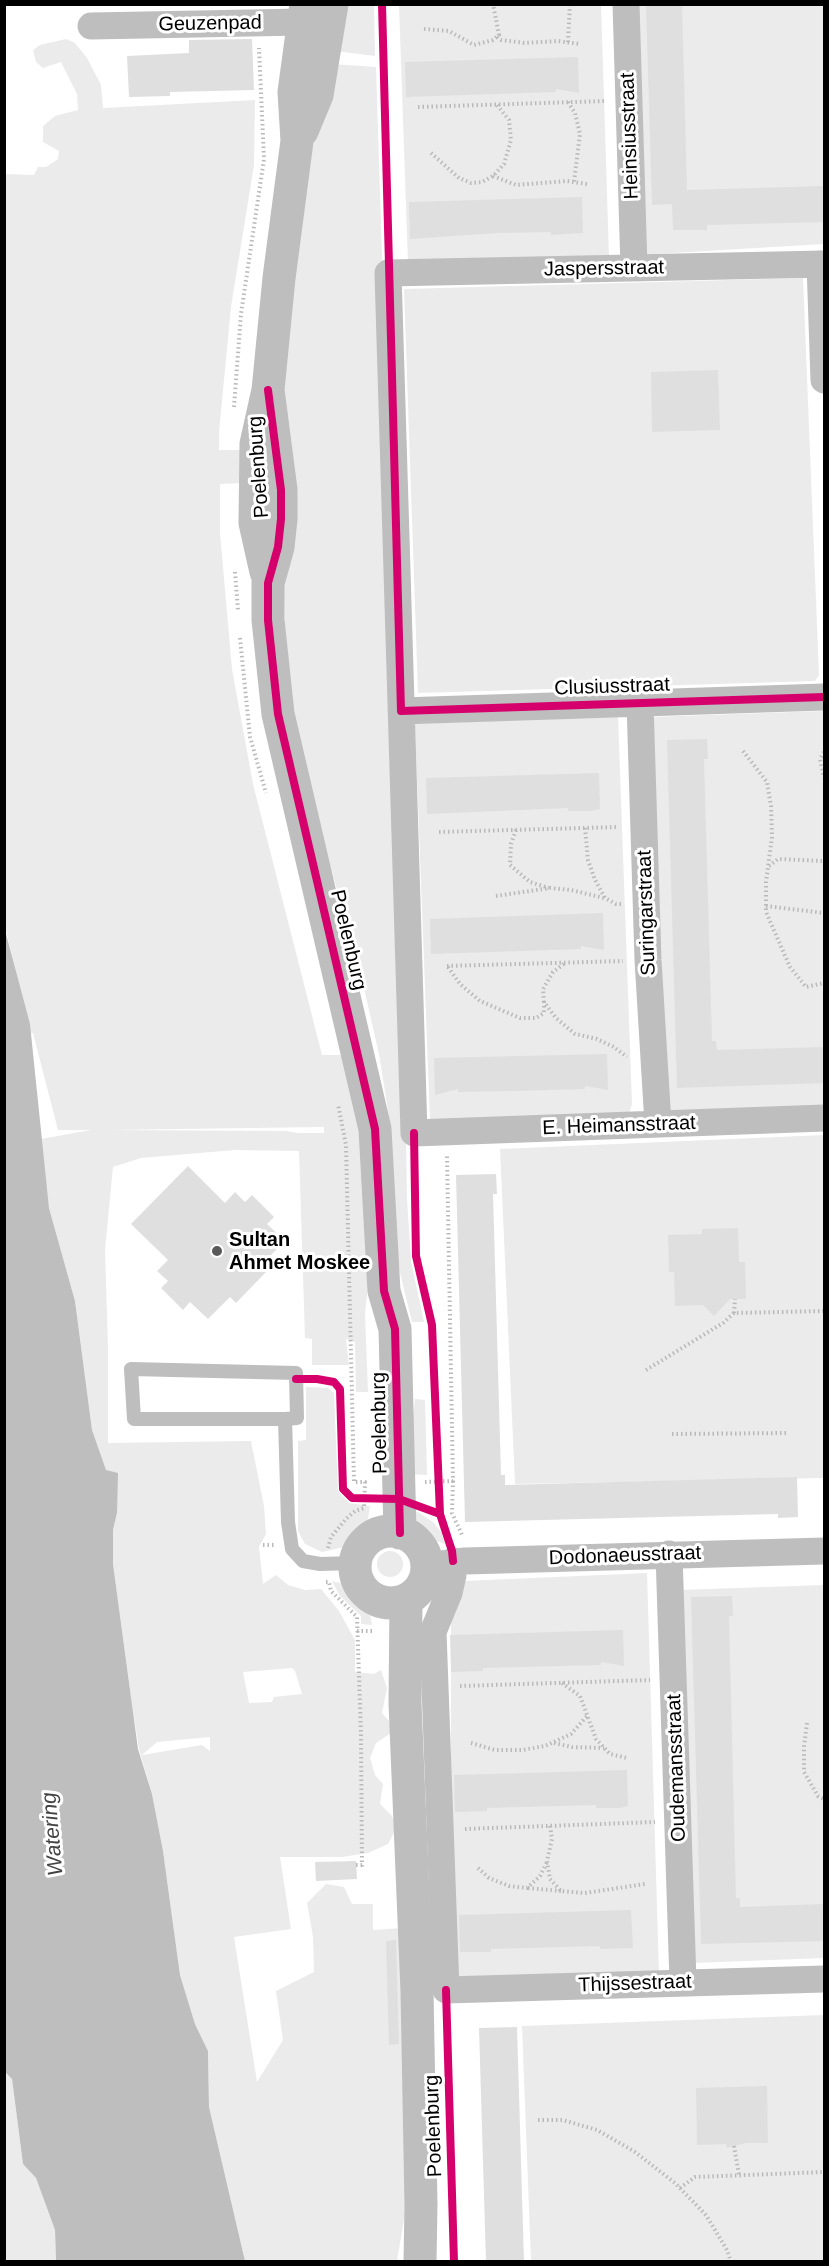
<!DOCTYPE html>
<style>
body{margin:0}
#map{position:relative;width:829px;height:2266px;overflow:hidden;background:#fff;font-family:Helvetica,sans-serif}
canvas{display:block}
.frame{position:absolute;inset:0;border:6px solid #000;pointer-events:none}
</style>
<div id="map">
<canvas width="829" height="2266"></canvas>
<div class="frame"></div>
</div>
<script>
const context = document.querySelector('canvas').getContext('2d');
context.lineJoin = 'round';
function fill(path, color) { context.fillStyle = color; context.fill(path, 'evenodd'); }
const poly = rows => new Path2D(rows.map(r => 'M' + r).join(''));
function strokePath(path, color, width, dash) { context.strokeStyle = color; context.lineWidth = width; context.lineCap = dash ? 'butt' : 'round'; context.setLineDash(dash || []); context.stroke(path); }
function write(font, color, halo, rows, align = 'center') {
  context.font = font + ' Helvetica,sans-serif'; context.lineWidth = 6; context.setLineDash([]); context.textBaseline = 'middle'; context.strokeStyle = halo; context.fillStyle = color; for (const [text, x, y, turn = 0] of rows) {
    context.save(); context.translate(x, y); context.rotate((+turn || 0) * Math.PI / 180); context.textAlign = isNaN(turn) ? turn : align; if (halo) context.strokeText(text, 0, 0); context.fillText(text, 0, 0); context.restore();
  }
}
fill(poly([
 [341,5,374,5,375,56,335,51],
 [399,5,601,5,609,256,408,263],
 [630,5,824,5,824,244,638,255],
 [66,39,75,43,87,58,101,85,103,108,255,100,254,165,231,307,219,432,219,450,247,450,245,483,220,484,220,533,232,669,253,784,322,1055,343,1055,360,1106,370,1267,365,1314,368,1392,356,1392,355,1342,346,1339,349,1365,312,1365,312,1339,305,1338,299,1151,235,1150,141,1158,113,1167,105,1250,108,1348,108,1443,251,1441,264,1506,266,1534,259,1547,263,1584,276,1575,288,1585,305,1590,321,1589,339,1611,355,1640,355,1672,374,1674,381,1670,387,1688,382,1713,389,1721,391,1733,376,1743,370,1758,375,1775,383,1784,380,1804,392,1816,397,1827,388,1844,368,1853,342,1857,280,1857,291,1929,234,1937,257,2082,283,2040,276,1991,314,1972,313,1937,307,1903,326,1884,344,1887,352,1904,373,1904,373,1930,417,1927,415,2154,397,2261,245,2261,209,2107,208,2051,195,2024,180,1975,163,1851,152,1794,139,1749,132,1704,113,1564,113,1530,117,1513,106,1471,92,1430,75,1301,49,1208,44,1170,41,1139,91,1130,58,1130,33,1033,31,1033,5,926,4,174,34,175,38,167,46,167,58,159,59,151,43,142,43,126,55,116,78,110,77,94,61,62,43,68,36,62,33,50,40,45],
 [324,1127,324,1133,299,1133,285,1131,108,1130],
 [292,1668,295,1671,302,1694,274,1697,272,1702,249,1703,243,1672],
 [210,1737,210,1751,202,1745,142,1755,157,1742],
 [332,64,376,67,402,887,407,1199,411,1261,424,1322,412,1322,394,1248,390,1123,379,1054,360,971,314,808,294,726,285,626,280,394,305,179],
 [803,278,819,675,815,681,418,693,404,289],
 [824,711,824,1107,668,1113,650,717],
 [618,716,632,1104,629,1114,430,1120,415,724],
 [824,1135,824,1478,515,1484,500,1149],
 [306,1387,328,1388,334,1393,338,1491,349,1503,370,1506,368,1519,352,1541,344,1547,322,1552,305,1544,298,1531,298,1441,306,1440],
 [415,1399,425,1400,427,1475,407,1474],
 [410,1510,418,1512,433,1522,441,1532,445,1544,431,1539,418,1526],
 '377 1564a13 13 0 1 1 26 0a13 13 0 1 1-26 0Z',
 [647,1573,659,1974,451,1979,451,1623,465,1581],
 [332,1581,344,1584,360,1596,370,1614,372,1625,361,1624,361,1616,340,1596],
 [824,1585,824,1958,693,1963,679,1590],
 [824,2015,824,2261,531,2261,522,2026],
 [4,2072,12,2079,23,2164,36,2178,55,2230,56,2261,5,2261]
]), '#ebebeb');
fill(poly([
 [4,926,30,1024,49,1208,75,1301,92,1430,106,1470,118,1473,117,1513,113,1530,113,1564,138,1749,152,1794,163,1851,180,1975,195,2024,208,2051,209,2107,245,2261,56,2261,55,2230,36,2178,23,2164,12,2079,5,2072]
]), '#bebebe');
fill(poly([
 [646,4,682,4,687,190,825,186,825,222,707,225,707,230,673,230,672,204,652,205],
 [252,39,254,90,170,92,170,96,129,97,127,56,189,53,189,40],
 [578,57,579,93,556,89,556,92,406,97,405,62],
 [582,197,583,233,551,235,551,232,497,233,410,239,409,202],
 [718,370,720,430,652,432,651,372],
 [707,739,708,759,704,759,712,1041,716,1041,717,1050,825,1047,825,1083,677,1088,667,740],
 [599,773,600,809,592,811,568,811,568,808,427,814,426,778],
 [603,913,604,950,581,946,581,949,431,954,430,919],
 [607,1054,608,1090,585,1086,585,1089,513,1091,458,1092,458,1089,435,1095,434,1058],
 [188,1166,225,1203,235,1192,245,1202,252,1195,274,1217,267,1224,285,1241,262,1264,268,1270,236,1303,230,1297,208,1319,190,1302,183,1310,161,1288,168,1281,157,1271,168,1260,131,1224],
 [496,1174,497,1194,493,1194,501,1475,505,1475,505,1485,797,1477,798,1517,778,1518,778,1514,465,1522,456,1175],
 [738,1228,739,1262,745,1262,746,1299,730,1299,714,1316,703,1305,675,1306,674,1272,669,1272,668,1235,702,1234,702,1229],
 [732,1596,733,1616,729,1616,736,1898,740,1898,740,1907,825,1904,825,1941,701,1944,691,1597],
 [623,1630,624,1666,601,1662,601,1665,483,1668,483,1671,451,1672,450,1635],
 [627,1770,628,1806,620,1808,596,1808,596,1805,487,1808,487,1811,455,1812,454,1775],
 [356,1861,357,1879,316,1881,315,1862],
 [631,1910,633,1948,600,1949,600,1946,491,1949,491,1952,460,1952,459,1915],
 [396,1940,399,2044,389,2045,386,1941],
 [517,2027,524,2262,486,2262,479,2028],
 [767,2086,768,2143,746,2143,727,2148,726,2144,697,2145,696,2088]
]), '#dfdfdf');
strokePath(poly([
 [424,29,449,31,474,45,493,40,499,35,493,4],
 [497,37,501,40,525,43,558,41,580,44],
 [568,42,570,4],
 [568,102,575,113,580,134,574,182],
 [418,107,606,101],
 [431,153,459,178,471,183,482,182,493,176,504,164,511,140,509,120,497,105],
 [493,176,516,185,567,181,587,184],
 [234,407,241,314,264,159,259,48],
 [235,572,238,610],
 [240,638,250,737,266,793],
 [743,751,767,782,771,806,772,837,766,882,766,912,790,967,806,987,824,983],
 [824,752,820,759,824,778],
 [585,828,588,860,595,880,605,898,616,904,621,904],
 [516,830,511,844,510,865,530,882,549,888],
 [439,832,619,827],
 [769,866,778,859,824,861],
 [496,896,550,888,571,890,604,898],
 [766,906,824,913],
 [564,964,553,972,543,989,544,1002,556,1018,575,1034,597,1039,614,1047,627,1057],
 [447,966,623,961],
 [448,967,460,984,480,1001,520,1018,536,1018,544,1013,544,1002],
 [734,1313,735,1299],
 [646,1370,723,1323,734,1313,824,1311],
 [672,1434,789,1433],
 [453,1481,452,1513,463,1537],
 [425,1482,453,1481,447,1156],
 [263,1545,274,1545],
 [328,1548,331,1537,346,1519,355,1511,364,1508,365,1482,354,1482,346,1145,338,1104],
 [326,1582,329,1582,331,1591,357,1617,361,1734,362,1865,356,1865],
 [357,1631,374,1631],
 [562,1683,580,1696,596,1739,610,1754,627,1758],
 [460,1686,650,1680],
 [807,1723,804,1747,804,1772,818,1796,824,1799],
 [471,1743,495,1750,522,1750,545,1746,571,1734,587,1716],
 [554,1743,572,1747,604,1748],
 [550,1826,552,1839,547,1861,550,1879,561,1891,585,1893,645,1884],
 [465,1829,655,1822],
 [478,1868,489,1878,509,1886,527,1888,540,1876,547,1862],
 [528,1888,561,1891],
 [538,2120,563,2120,597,2130,635,2152,675,2183,706,2215,727,2250,731,2262],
 [734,2146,739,2175],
 [680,2188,695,2177,824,2172]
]), '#b9b9b9', 4, [1.5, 3]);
strokePath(poly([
 [285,1419,134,1419,131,1369,296,1373,297,1418,285,1419,288,1522,292,1549,303,1561,320,1564,355,1563]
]), '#bebebe', 14);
strokePath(poly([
 [626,4,634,268],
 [91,26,303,22,322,24],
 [820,264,824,380],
 [824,264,388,273,414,1133,824,1118],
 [640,703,648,960,658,1124],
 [401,711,824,697],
 [669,1554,683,1982],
 [453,1561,453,1575,449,1593,433,1632,446,1990,824,1979],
 [427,1566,465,1561,824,1551]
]), '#bebebe', 27);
strokePath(poly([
 [302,131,317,95,332,4],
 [268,390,281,490,281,519,278,547,268,583,268,620,278,714,375,1129,384,1291,395,1329,400,1533],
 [266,572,255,523,256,444,268,390,279,278,297,141,294,92,306,4],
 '355 1567a36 36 0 1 1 72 0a36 36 0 1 1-72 0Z',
 [406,1600,405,1703,417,1991,421,2205,420,2262]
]), '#bebebe', 33);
strokePath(poly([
 [382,4,401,711,824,697],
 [268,390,281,490,281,519,278,547,268,583,268,620,278,714,375,1129,384,1291,395,1329,400,1533],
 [414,1133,416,1256,432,1325,440,1514,452,1551,453,1561],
 [296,1379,317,1379,334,1382,340,1389,343,1489,352,1498,399,1499,440,1514],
 [446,1990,454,2262]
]), '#d6006c', 8);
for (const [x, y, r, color] of [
 [217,1251,6,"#595959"]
]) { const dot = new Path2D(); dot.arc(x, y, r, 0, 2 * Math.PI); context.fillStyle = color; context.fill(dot); strokePath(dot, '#fff', 2); }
write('20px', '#000', '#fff', [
 ["Geuzenpad",210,24,-1],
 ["Heinsiusstraat",630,136,-92],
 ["Jaspersstraat",604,269,-1],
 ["Poelenburg",259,467,-94],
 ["Clusiusstraat",612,687,-2],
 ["Suringarstraat",647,913,-92],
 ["Poelenburg",348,940,77],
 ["E. Heimansstraat",619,1126,-2],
 ["Poelenburg",380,1423,-91],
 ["Dodonaeusstraat",625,1556,-2],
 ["Oudemansstraat",677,1768,-92],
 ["Thijssestraat",635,1984,-2],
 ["Poelenburg",434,2126,-92]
]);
write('bold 20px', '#000', '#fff', [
 ["Sultan",229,1240],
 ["Ahmet Moskee",229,1263]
], 'left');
write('italic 21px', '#434343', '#fff', [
 ["Watering",53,1834,-95]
]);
</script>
